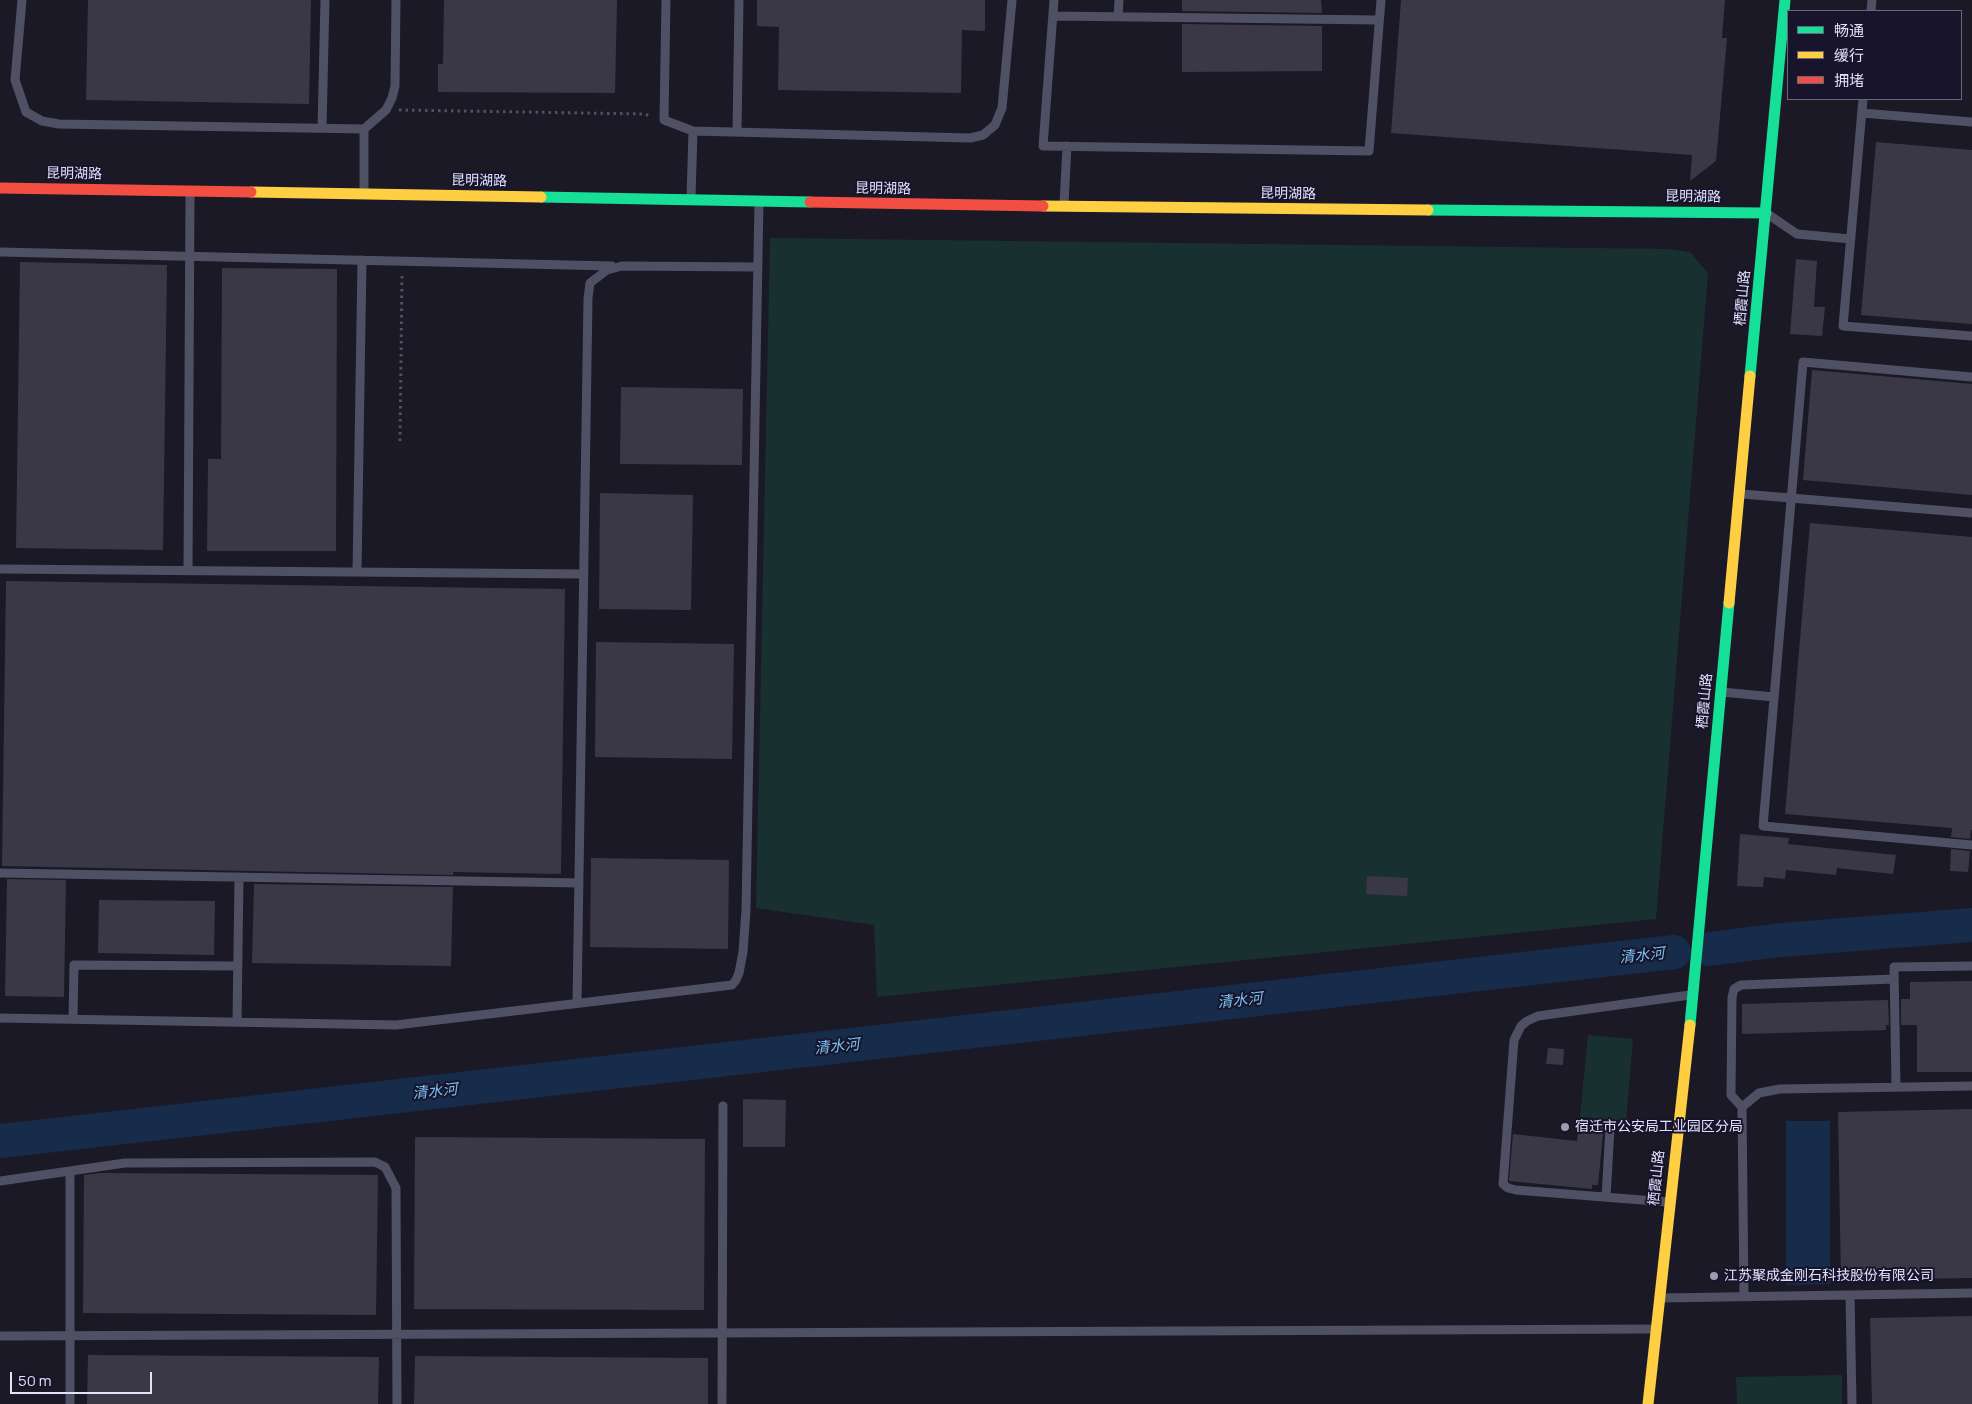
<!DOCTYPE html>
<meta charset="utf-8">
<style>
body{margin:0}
#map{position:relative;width:1972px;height:1404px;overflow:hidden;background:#1b1926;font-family:Manrope,"Noto Sans SC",sans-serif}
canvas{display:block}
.legend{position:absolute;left:1787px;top:10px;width:175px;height:90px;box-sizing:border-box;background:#17142b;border:1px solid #68667f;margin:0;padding:6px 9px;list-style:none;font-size:15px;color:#e2e1fc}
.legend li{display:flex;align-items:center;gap:10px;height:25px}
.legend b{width:25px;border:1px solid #68667f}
.scale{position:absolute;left:10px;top:1372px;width:142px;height:22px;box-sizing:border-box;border:2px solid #e2e1fc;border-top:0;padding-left:6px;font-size:15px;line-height:18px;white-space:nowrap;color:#e2e1fc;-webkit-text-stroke:4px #17142b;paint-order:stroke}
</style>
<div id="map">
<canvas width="1972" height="1404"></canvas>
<ul class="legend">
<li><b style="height:6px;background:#16e098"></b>畅通</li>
<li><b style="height:6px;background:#ffcf43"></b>缓行</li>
<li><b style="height:6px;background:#f24e42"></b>拥堵</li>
</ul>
<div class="scale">50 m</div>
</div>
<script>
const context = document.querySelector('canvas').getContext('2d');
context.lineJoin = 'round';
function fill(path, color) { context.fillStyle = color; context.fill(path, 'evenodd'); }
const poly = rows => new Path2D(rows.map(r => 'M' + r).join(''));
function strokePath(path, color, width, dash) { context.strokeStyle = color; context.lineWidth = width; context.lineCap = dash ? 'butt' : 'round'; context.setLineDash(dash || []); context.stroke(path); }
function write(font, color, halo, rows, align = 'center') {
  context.font = font + ' Manrope,"Noto Sans SC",sans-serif'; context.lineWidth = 4; context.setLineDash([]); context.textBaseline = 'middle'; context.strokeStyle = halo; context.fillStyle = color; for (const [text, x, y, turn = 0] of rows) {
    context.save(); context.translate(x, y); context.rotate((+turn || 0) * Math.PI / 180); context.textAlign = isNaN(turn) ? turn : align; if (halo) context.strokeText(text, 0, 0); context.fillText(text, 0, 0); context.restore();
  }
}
fill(poly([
 [770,238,1669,249,1690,252,1708,273,1656,919,877,997,874,925,756,908],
 [1588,1035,1633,1039,1626,1121,1580,1117],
 [1842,1375,1842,1404,1737,1404,1736,1377]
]), '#183030');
fill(poly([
 [1786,1121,1830,1121,1830,1284,1786,1285]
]), '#162c4a');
strokePath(poly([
 [1709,949,1781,940,1972,925],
 [0,1141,1674,952]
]), '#162c4a', 34);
fill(poly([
 [88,0,311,0,309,104,86,100],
 [444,0,617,0,615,93,438,92,438,64,443,64],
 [757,0,985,0,985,31,962,30,961,93,778,90,779,27,757,26],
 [1182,0,1321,0,1322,13,1182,11],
 [1401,0,1725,0,1722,38,1727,38,1716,161,1690,181,1692,155,1391,133],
 [1182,24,1322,26,1322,71,1182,72],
 [1876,142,1972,150,1972,324,1861,315],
 [1796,259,1817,261,1814,307,1825,307,1822,336,1790,334],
 [20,262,167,265,163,550,16,548],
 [222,268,337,269,336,551,207,551,208,459,221,459],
 [1812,370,1972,384,1972,495,1803,480],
 [621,387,743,389,742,465,620,464],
 [600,493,693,495,691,610,599,609],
 [1810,523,1972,537,1972,830,1971,830,1970,839,1951,837,1952,828,1785,814],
 [6,581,565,589,561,874,453,872,453,875,2,866],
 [596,642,734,644,732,759,595,757],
 [1740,834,1789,838,1788,844,1896,855,1893,874,1837,868,1836,875,1786,870,1785,879,1764,877,1763,887,1737,886],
 [1951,849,1970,851,1968,872,1950,871],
 [591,858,729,860,728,949,590,947],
 [1367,876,1408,878,1407,896,1366,894],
 [7,879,66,880,64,997,5,996],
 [254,884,453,887,451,966,252,963],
 [99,900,215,901,214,955,98,953],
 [1972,981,1972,1072,1917,1072,1917,1025,1901,1025,1901,999,1910,999,1910,982],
 [1888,1000,1889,1025,1886,1025,1886,1030,1742,1034,1742,1004],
 [1548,1048,1564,1049,1563,1065,1546,1064],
 [743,1099,786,1100,785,1147,743,1147],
 [1972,1109,1972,1278,1841,1280,1838,1112],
 [1579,1122,1604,1124,1598,1185,1592,1185,1592,1189,1509,1181,1513,1134,1577,1141],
 [415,1137,705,1139,704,1310,414,1309],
 [100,1173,378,1175,376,1315,83,1313,84,1175],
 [1972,1316,1972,1404,1872,1404,1870,1318],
 [88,1355,379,1357,378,1404,87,1404],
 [415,1356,708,1358,708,1404,414,1404]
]), '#3a3847');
strokePath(poly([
 [399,110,645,114,650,116],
 [400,441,402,274]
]), '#4a5561', 3, [2.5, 4]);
strokePath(poly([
 [22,0,15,80,26,112,42,121,59,124,364,129,364,192],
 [666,0,664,120,693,131],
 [1054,0,1043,146,1369,151,1381,0],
 [1871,11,1872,0],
 [1053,16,1379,20],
 [1118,17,1119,0],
 [1863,99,1843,326,1972,336],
 [1862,113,1972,122],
 [322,128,325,0],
 [364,129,386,110,392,98,395,86,396,0],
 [737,132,739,0],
 [691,198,693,131,970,138,983,135,995,125,1002,108,1012,0],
 [1064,204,1067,146],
 [1769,215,1797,234,1851,239],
 [0,252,612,266],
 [1972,377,1803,362,1763,826,1972,845],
 [1742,494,1972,513],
 [0,569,583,574],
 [188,571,190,194],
 [357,572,362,260],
 [1722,692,1774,697],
 [0,873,579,883],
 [577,1003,588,298,590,283,607,270,622,266,758,267],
 [0,1018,396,1025,732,985,736,980,739,973,743,952,746,910,759,202],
 [73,1019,74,965,238,966],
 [237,1022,239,877],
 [1896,1087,1894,967,1972,966],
 [1742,1107,1731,1095,1732,997,1734,989,1741,985,1894,979],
 [70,1171,125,1163,375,1162,385,1167,396,1188,397,1404],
 [0,1181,70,1171,70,1404],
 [1606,1197,1610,1128],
 [1667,1202,1516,1190,1508,1188,1503,1184,1514,1040,1521,1026,1527,1021,1538,1016,1690,995],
 [1850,1295,1852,1404],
 [1744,1297,1742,1107,1759,1093,1780,1089,1972,1086],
 [1662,1298,1972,1293],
 [0,1336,1653,1329],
 [722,1404,723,1106]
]), '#505065', 9);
strokePath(poly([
 [541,197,810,202],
 [1428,210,1766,213],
 [1750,376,1785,0],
 [1690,1025,1729,603]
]), '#16e098', 11);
strokePath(poly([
 [251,192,541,197],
 [1043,206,1428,210],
 [1729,603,1750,376],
 [1648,1404,1690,1025]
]), '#ffcf43', 11);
strokePath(poly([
 [0,188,251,192],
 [810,202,1043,206]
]), '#f24e42', 11);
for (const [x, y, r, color] of [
 [1565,1127,5,"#9c9bb1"],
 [1714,1276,5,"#9c9bb1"]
]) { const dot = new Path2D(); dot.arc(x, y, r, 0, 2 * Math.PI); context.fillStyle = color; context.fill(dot); strokePath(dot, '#17142b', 2); }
write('14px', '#e2e1fc', '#17142b', [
 ["昆明湖路",74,174,1],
 ["昆明湖路",479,181,1],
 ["昆明湖路",883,189,1],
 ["昆明湖路",1288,194,1],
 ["昆明湖路",1693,197,1],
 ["栖霞山路",1743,298,-85],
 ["栖霞山路",1705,701,-85],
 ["栖霞山路",1657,1178,-84]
]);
write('14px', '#e2e1fc', '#17142b', [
 ["宿迁市公安局工业园区分局",1575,1127],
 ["江苏聚成金刚石科技股份有限公司",1724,1276]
], 'left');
write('italic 15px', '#79c1f1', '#17142b', [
 ["清水河",1642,956,-6],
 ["清水河",1240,1001,-6],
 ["清水河",837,1047,-6],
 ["清水河",435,1092,-6]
]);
</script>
